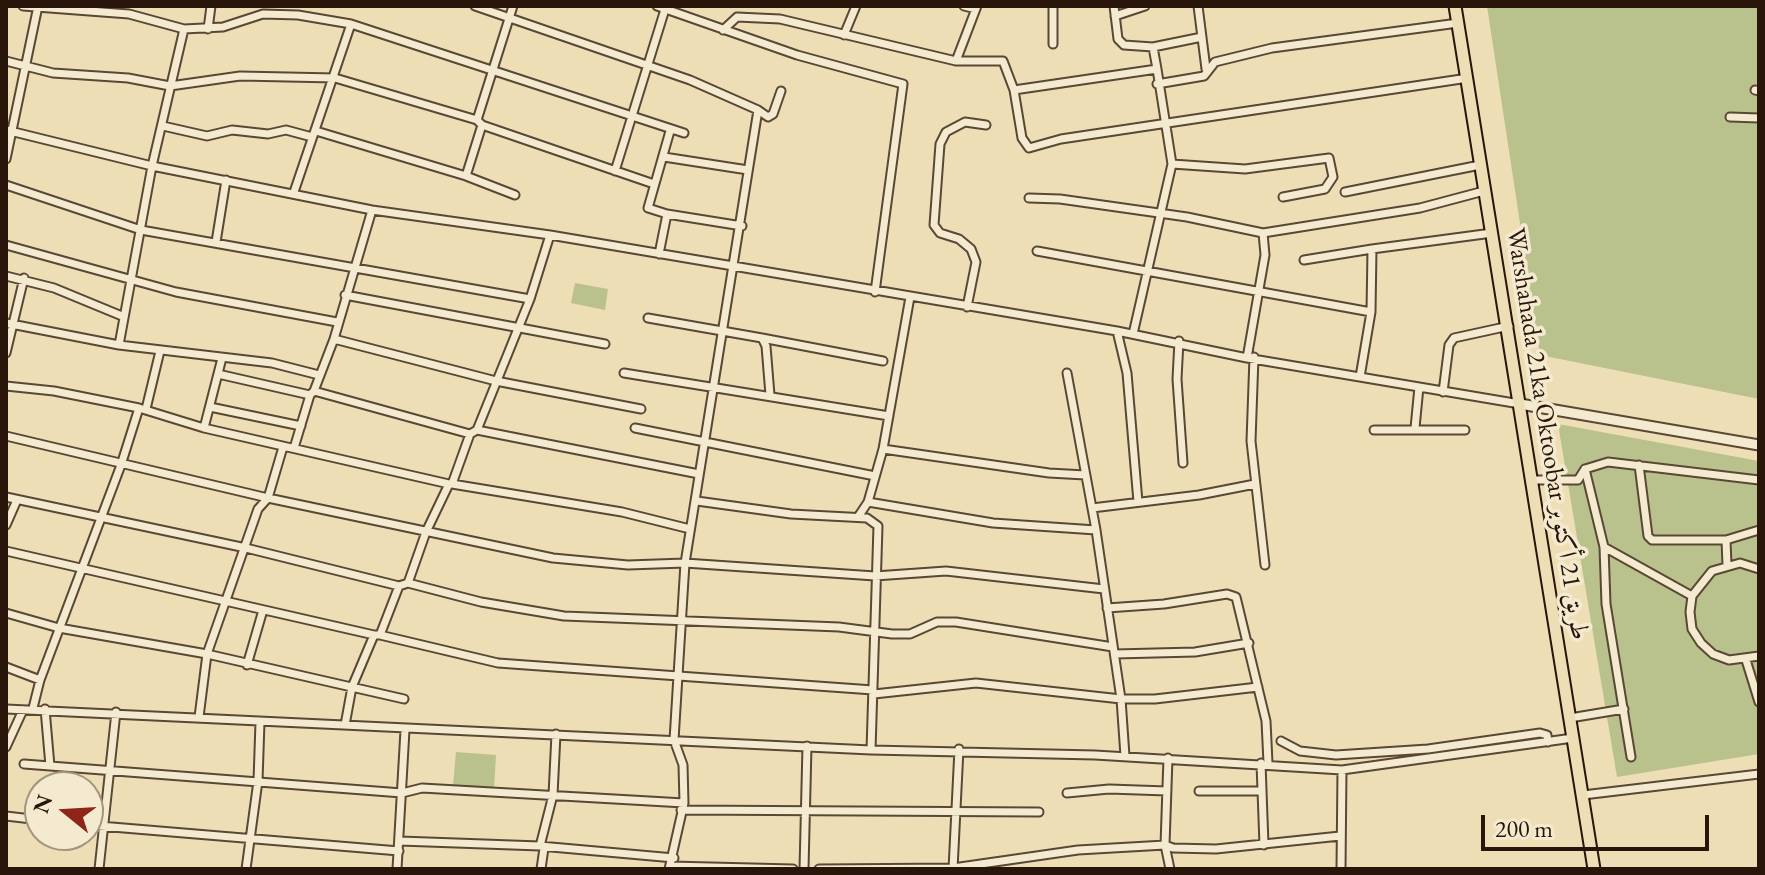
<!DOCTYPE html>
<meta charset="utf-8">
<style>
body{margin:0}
#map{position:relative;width:1765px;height:875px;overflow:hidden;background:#eedeb5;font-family:"EB Garamond",serif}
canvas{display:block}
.frame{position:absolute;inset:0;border:8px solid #29150a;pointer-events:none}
.north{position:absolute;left:24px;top:771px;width:80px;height:80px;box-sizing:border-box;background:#f4eacf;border:2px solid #a39580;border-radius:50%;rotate:288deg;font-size:22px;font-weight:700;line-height:32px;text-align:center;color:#29150a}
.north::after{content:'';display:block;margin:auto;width:28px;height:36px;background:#8f2418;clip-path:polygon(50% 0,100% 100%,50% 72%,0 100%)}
.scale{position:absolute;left:1481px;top:815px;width:228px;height:36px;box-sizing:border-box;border:4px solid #29150a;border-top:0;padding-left:10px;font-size:24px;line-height:28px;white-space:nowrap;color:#29150a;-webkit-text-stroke:6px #f4eacf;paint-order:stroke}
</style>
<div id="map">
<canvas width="1765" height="875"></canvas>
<div class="frame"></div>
<div class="north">N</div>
<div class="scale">200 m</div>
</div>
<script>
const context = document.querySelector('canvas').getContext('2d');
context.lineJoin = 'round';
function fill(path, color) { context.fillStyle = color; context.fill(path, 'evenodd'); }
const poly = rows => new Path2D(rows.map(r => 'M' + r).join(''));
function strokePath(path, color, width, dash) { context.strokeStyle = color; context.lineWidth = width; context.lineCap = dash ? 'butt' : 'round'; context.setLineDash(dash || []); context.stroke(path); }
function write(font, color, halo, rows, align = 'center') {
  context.font = font + ' "EB Garamond",Amiri,serif'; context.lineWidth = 7; context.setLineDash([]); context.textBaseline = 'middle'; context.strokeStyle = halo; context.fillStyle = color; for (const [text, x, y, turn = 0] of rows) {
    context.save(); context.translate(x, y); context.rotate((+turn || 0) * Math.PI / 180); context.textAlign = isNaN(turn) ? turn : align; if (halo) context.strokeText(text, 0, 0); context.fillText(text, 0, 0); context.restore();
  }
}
fill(poly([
 [1487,6,1759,6,1759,399,1540,355],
 [575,283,608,289,605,310,571,303],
 [1558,424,1759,461,1759,754,1617,777],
 [456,752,496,755,494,789,453,786]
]), '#b9c18d');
const minor = poly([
 [23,6,129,14,184,29,223,27,263,14,298,15,351,24,684,133],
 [475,6,690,80,758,110,685,563,674,740,683,765,684,803,669,869],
 [657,6,797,55,903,84,875,292],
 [964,6,976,9],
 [1053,6,1053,44],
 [1114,6,1118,39,1124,45,1153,47,1202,37],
 [1198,6,1206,69],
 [1115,16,1145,6],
 [208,29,211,6],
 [723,30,737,17,780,19,956,61,1003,61,1014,90,1022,138,1029,148,1061,139,1468,78],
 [844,35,856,6],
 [1153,47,1157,69],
 [6,61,53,73,128,78,170,86,240,76,335,78,477,120,482,125,654,184],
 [956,61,977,6],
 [1157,84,1204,76,1215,62,1272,48,1458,23],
 [1014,90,1157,69,1172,164,1133,334],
 [1755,90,1759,91],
 [758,110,768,117,773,114,781,91],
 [1730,117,1759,118],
 [477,120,513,6],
 [163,126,207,136,232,130,268,134,286,130,312,137],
 [6,130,152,166,372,210,550,235,1117,331,1247,358,1520,404],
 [316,131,466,176,515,195],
 [664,157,748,170],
 [6,159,38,6],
 [1172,164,1245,169,1329,158,1333,177,1325,189,1283,197],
 [615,171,666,6],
 [466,176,482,125],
 [6,185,141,230,530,299],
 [294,192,351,24],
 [1345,192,1480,165],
 [1029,198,1060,199,1187,217,1263,233,1265,255,1247,358],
 [667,214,742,226],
 [1263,233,1420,208,1484,191],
 [216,242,226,180],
 [6,245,176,292,337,322],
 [1037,251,1371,312,1360,377],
 [659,254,667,214,648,208,670,131],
 [1304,260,1372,249],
 [6,276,54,288,122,316],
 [345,295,605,344],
 [967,307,976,262,971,249,959,239,940,233,934,225,940,144,946,132,965,122,986,125],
 [1371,312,1372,249,1492,233],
 [648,318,762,338,766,346,770,395],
 [6,323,119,345,272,363,319,375],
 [1117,331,1127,373,1138,502],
 [762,338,883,361],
 [334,339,496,381,641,409],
 [1179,341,1177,379,1183,463],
 [119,345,152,166,184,29],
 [6,353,24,278],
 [1254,357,1251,441,1265,565],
 [624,373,889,416],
 [1067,373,1096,530,1121,699,1125,756],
 [218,374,310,395],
 [6,386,54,391,139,408,204,428,449,484],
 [314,391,470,434],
 [1443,392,1449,345,1454,338,1509,326],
 [210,407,301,426],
 [146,409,160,351],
 [204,428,222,358],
 [635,428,875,476],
 [1415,428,1419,387],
 [477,430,699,474],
 [1374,430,1465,430],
 [6,436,268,498,553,558,628,565,685,563,875,576,946,571,1104,589],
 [294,448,310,395,314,391,334,339,372,210],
 [883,449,1049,473,1085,475],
 [1639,465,1648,536,1652,540,1726,540,1759,530],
 [1585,469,1604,547,1606,604,1631,757],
 [1532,480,1578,480,1585,469,1608,462,1759,480],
 [452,484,622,512,690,529],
 [6,497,246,548,399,586],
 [697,501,791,514,867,518,878,526,871,750],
 [868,502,993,523,1096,530],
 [1092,508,1199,495,1255,484],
 [858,517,868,502,883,449,910,297],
 [6,525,17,500],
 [1726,540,1727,565],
 [1604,547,1692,596],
 [6,551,374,635],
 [1759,569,1740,563,1712,571,1692,596,1690,612,1692,629,1701,643,1713,654,1729,660,1759,656],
 [408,583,481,602,564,616,839,627,892,634,910,634,937,622,956,622,1113,647],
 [1107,608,1164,604,1227,594,1236,597,1266,721,1268,763],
 [6,613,59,628,207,654,404,699],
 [380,635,498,663,873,690],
 [1115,654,1195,652,1249,643],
 [1746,660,1759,702],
 [247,665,263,610],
 [6,667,40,680],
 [874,694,976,683,1121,699,1155,699,1258,687],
 [33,708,40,680,121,465,139,408],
 [6,709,871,750,1095,755,1342,770,1573,738],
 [45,709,50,766],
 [199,717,207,654,258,509,268,498,283,447],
 [1570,718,1624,709],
 [345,725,352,687,374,635,380,635,399,586,408,583,426,532,449,484,452,484,470,434,477,430,530,299,550,235],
 [1281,741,1300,751,1336,755,1428,749,1540,733,1547,735,1548,742],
 [6,747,23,710],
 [1168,758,1165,845,1170,869],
 [1261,763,1264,845],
 [24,764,402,793,422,788,684,803],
 [1199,791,1261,791],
 [1067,793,1109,789,1167,791],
 [1583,795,1759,774],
 [681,810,1039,812],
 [6,816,40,820],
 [88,825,399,851],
 [400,841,540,846,674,858],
 [540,846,553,795,556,734],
 [670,866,793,869],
 [99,869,116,712],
 [246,869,258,781,260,722],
 [397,869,405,730],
 [541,869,544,848],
 [804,869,807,746],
 [819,869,953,868,1078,850,1165,845,1173,848,1216,849,1340,836],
 [953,869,959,749],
 [1341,869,1342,770]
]);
const tertiary = poly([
 [1520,404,1759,445]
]);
const primary = poly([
 [1455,6,1594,869]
]);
strokePath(minor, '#5a4735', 11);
strokePath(tertiary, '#5a4735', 13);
strokePath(primary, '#29150a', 15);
strokePath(minor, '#f4eacf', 7);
strokePath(tertiary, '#f4eacf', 9);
strokePath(primary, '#eedeb5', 11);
write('26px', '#29150a', '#f4eacf', [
 ["Warshahada 21ka Oktoobar طريق 21 أكتوبر",1547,434,81]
]);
</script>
